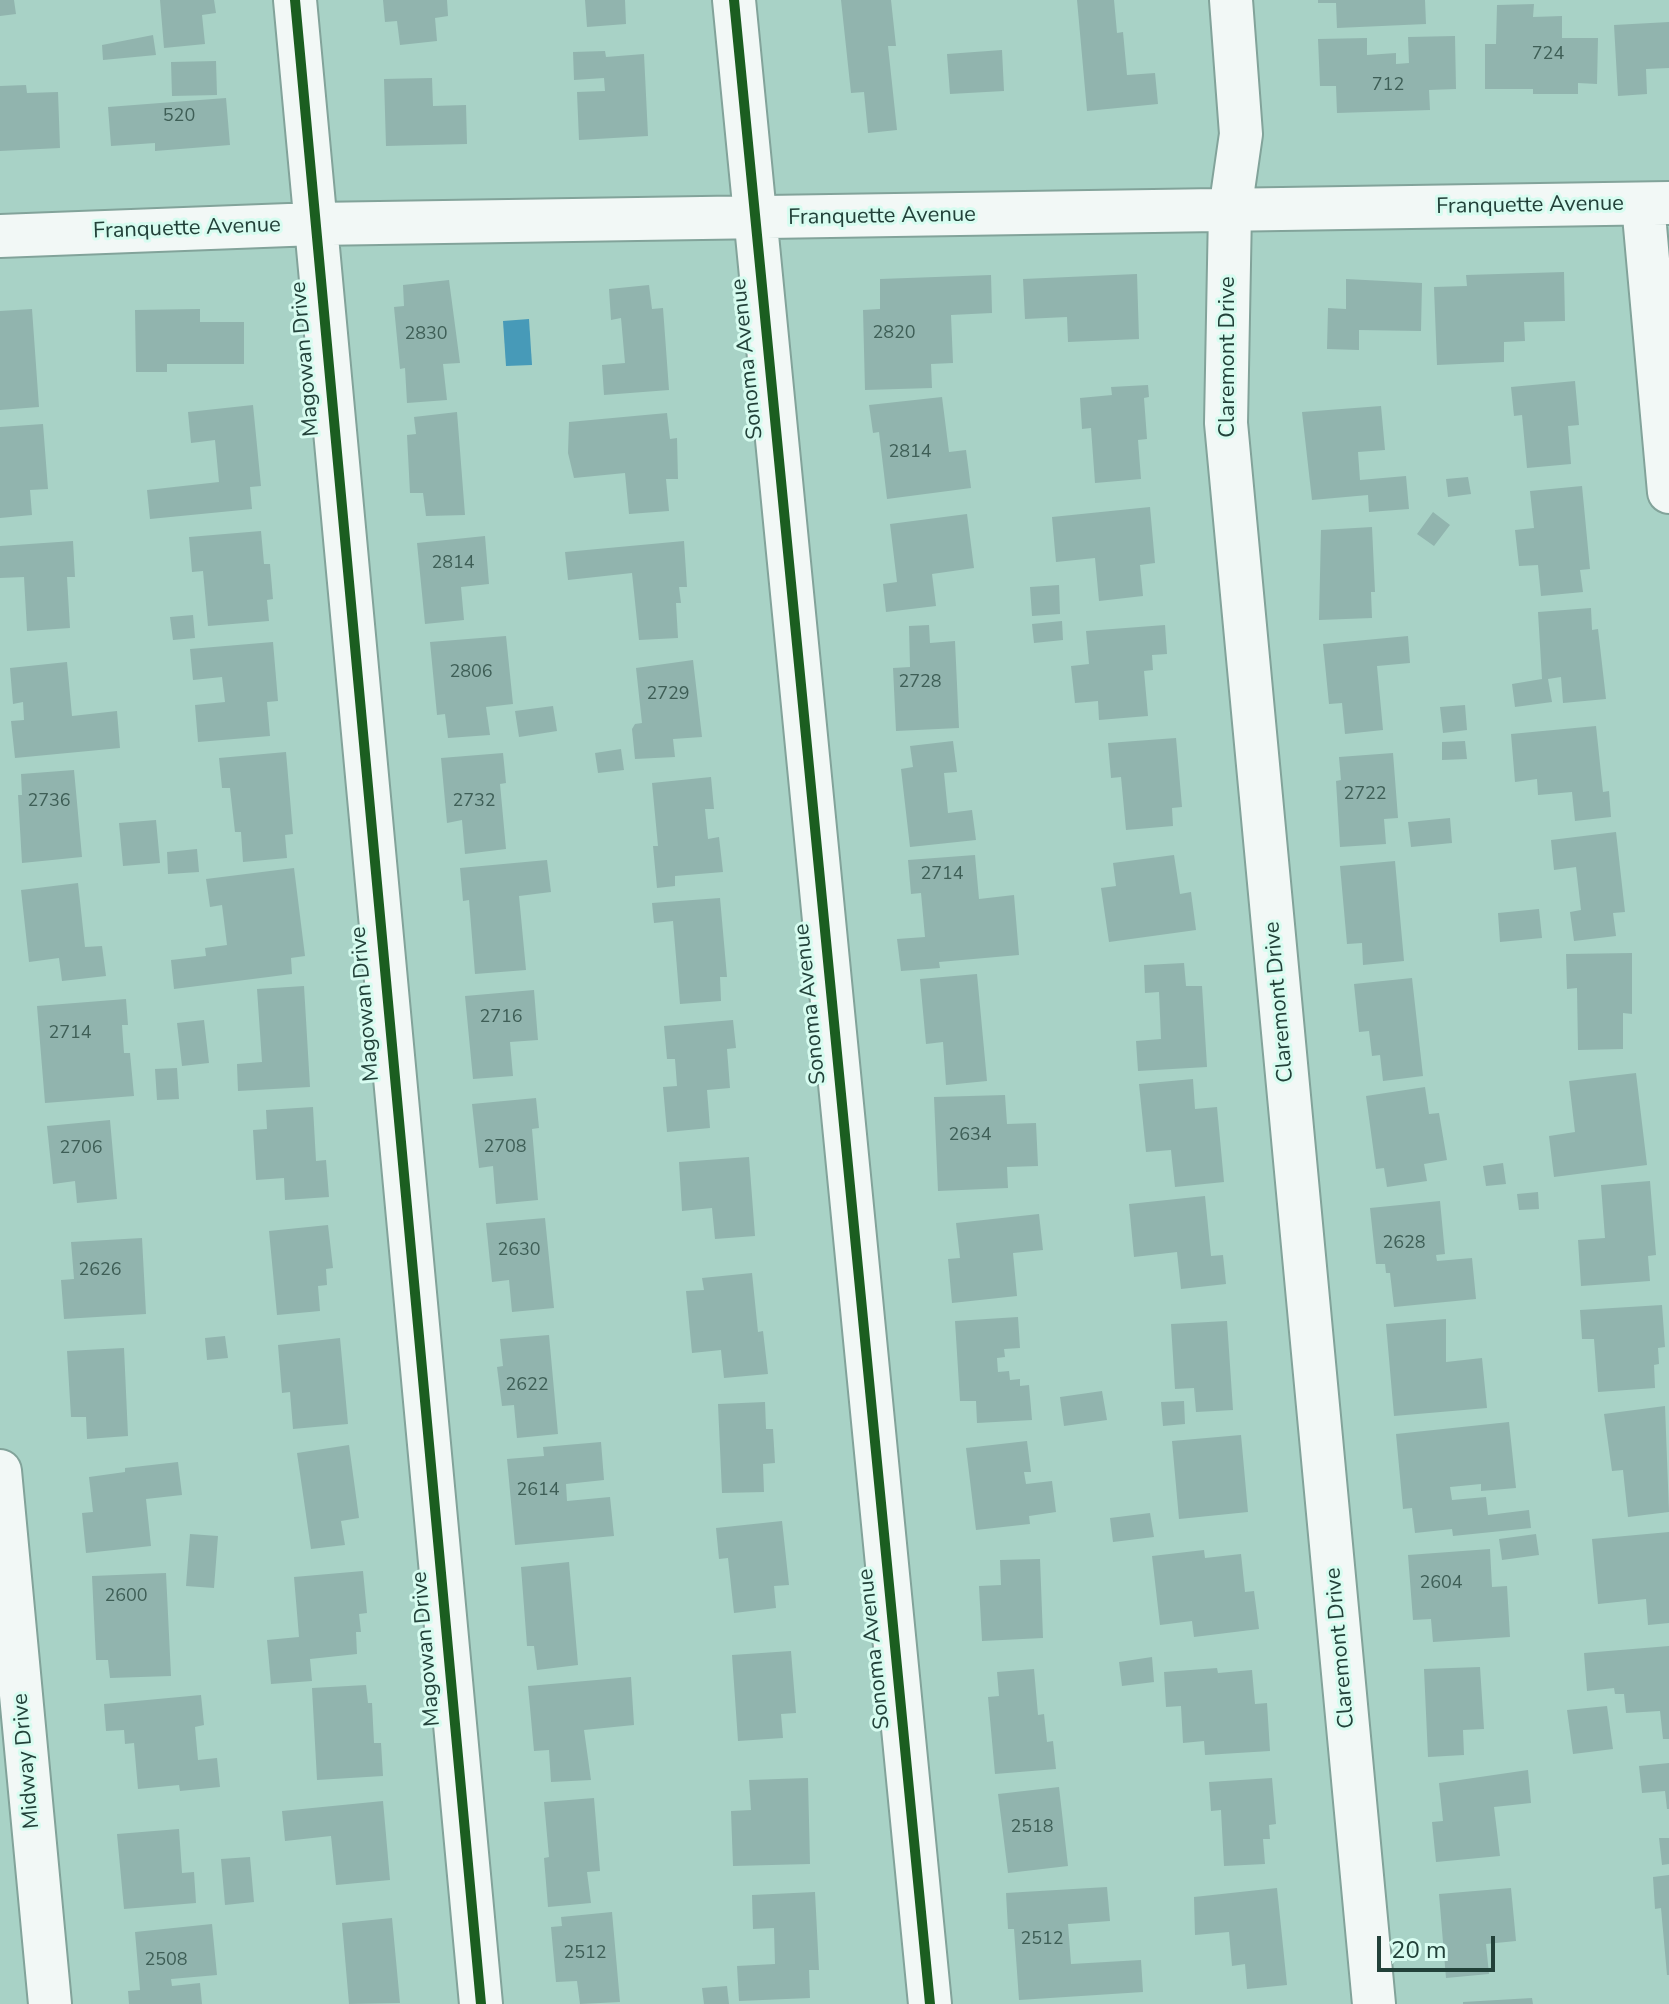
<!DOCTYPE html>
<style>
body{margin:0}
#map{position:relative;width:1669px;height:2004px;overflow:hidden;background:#a8d2c6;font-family:"Nunito Sans",sans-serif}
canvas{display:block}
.scale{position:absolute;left:1377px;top:1936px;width:118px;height:36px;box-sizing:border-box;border:4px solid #224139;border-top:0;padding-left:10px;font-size:24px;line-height:28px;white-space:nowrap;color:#224139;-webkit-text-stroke:6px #d7fcf0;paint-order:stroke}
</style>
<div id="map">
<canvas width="1669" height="2004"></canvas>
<div class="scale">20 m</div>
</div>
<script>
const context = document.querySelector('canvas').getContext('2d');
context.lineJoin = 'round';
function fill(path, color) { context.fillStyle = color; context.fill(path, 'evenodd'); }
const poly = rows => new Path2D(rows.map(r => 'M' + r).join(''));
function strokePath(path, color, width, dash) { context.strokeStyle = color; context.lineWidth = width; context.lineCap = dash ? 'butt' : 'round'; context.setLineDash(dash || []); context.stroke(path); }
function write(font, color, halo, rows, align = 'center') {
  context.font = font + ' "Nunito Sans",sans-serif'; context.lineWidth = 6; context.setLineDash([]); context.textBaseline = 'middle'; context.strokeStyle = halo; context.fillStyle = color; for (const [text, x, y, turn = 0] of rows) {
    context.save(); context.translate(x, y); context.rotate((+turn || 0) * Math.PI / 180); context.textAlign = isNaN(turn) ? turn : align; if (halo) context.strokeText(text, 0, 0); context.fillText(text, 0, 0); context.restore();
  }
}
fill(poly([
 [529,319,532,365,506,366,503,321]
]), '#479ab8');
fill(poly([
 [0,0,14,0,16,14,0,16],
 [160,0,214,0,216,13,202,15,205,44,164,48],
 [383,0,447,0,448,16,435,18,437,41,400,45,397,21,385,22],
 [585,0,625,0,626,24,587,27],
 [841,0,891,0,896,46,888,46,897,130,868,133,864,92,851,93],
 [1077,0,1114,0,1117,33,1123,32,1127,75,1155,73,1158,104,1087,111],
 [1318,0,1425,0,1426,24,1337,28,1336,3,1318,3],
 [1534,4,1533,17,1562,16,1562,38,1598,38,1597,84,1578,83,1578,94,1533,94,1533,89,1485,89,1485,44,1496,44,1497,5],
 [1669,22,1669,68,1646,69,1647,94,1618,96,1614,25],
 [153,35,156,55,103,60,102,45],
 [1455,36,1456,89,1429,90,1430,110,1337,113,1336,86,1320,86,1318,39,1367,38,1367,55,1396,53,1396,64,1409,63,1408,37],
 [1002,50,1004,91,950,94,947,54],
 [605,51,606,57,644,54,648,136,579,140,577,92,605,91,604,78,574,80,573,52],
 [216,61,217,95,172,96,171,62],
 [432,78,433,106,466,105,467,144,386,146,384,79],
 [26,85,27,93,58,92,60,148,0,151,0,86],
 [226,98,230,145,155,151,155,143,111,146,108,107],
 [1564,272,1565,321,1524,322,1525,341,1504,342,1504,362,1437,365,1434,287,1467,286,1466,275],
 [1137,274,1139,339,1068,342,1067,317,1025,319,1023,279],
 [991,275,992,313,951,315,953,363,931,364,932,388,865,390,863,310,880,309,880,279],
 [1346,279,1422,283,1421,331,1359,330,1359,350,1327,349,1328,308,1346,309],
 [449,280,460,363,443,364,447,400,407,403,405,368,400,369,394,307,404,306,403,285],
 [649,285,652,309,663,308,669,390,604,395,602,365,625,363,621,318,611,320,609,289],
 [32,309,39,407,0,410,0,311],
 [200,309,200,322,244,322,244,364,167,364,167,372,136,372,135,310],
 [1575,381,1579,425,1568,426,1571,464,1527,468,1522,415,1514,416,1511,387],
 [1148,385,1149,397,1144,398,1147,439,1138,440,1141,479,1095,483,1091,428,1082,429,1080,398,1112,395,1111,387],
 [942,397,949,452,966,450,971,488,887,499,879,432,873,433,869,405],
 [253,405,261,486,250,487,252,509,150,519,147,490,219,482,215,440,191,443,188,412],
 [1381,406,1385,450,1358,452,1360,480,1406,476,1409,509,1369,512,1368,495,1312,500,1302,412],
 [457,412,465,515,426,516,423,493,410,493,407,435,416,434,414,417],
 [667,413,670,439,677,438,678,479,666,479,669,511,629,514,625,473,574,478,568,453,569,422],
 [43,424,48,489,30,490,32,515,0,518,0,427],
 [1468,477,1471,494,1448,497,1446,479],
 [1582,486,1590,569,1580,570,1583,592,1541,596,1538,565,1519,566,1515,530,1534,528,1530,491],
 [1150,507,1155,563,1140,565,1143,596,1099,601,1095,558,1056,562,1052,517],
 [1433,512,1450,525,1434,546,1417,534],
 [967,514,974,568,932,574,936,606,886,612,883,584,897,582,890,524],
 [1372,527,1375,592,1371,592,1372,618,1319,620,1321,530],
 [261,531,264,564,270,564,273,599,267,600,269,621,208,626,203,571,192,572,189,537],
 [485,536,489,584,461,587,464,620,425,624,417,543],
 [73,541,75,577,67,577,70,628,27,631,24,577,0,578,0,546],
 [684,541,687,587,679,587,681,603,676,603,678,638,639,640,632,573,568,580,565,552],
 [1059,585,1060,614,1032,616,1030,587],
 [1591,608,1592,630,1598,629,1606,699,1563,703,1561,677,1548,679,1552,702,1515,707,1512,684,1542,679,1538,612],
 [193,615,195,638,173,640,170,617],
 [1062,621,1063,640,1034,643,1032,624],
 [929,625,930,643,955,641,959,728,896,731,893,668,910,667,909,626],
 [1165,625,1167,654,1152,655,1153,670,1144,671,1148,716,1099,720,1098,701,1075,703,1071,666,1089,664,1086,631],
 [506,636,513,704,486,707,490,735,448,738,445,714,437,715,430,642],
 [1408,636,1410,663,1377,666,1383,730,1345,734,1342,703,1329,704,1323,644],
 [273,642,278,701,267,702,270,736,198,742,195,705,225,702,222,677,193,680,190,649],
 [693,660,702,737,673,739,675,757,635,759,632,729,635,724,642,723,636,668],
 [67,662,72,716,117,711,120,748,15,758,11,721,24,720,23,702,13,704,10,668],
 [1465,705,1467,730,1443,733,1440,707],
 [553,706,557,731,519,737,515,711],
 [1596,726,1603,792,1609,791,1611,817,1575,821,1572,792,1538,795,1537,779,1515,782,1511,734],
 [1176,738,1182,807,1172,808,1173,826,1126,830,1121,777,1111,778,1108,743],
 [953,741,957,772,944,773,948,813,972,810,976,840,910,847,901,769,913,767,910,746],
 [1465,741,1467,759,1442,760,1442,742],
 [621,749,624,770,598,773,595,753],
 [286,752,293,834,285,835,287,858,243,862,241,832,235,832,230,788,222,788,219,758],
 [503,753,506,783,500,784,506,849,465,854,462,820,447,823,441,758],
 [1393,753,1398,818,1384,819,1386,844,1340,847,1336,781,1341,780,1339,757],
 [74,770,82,857,22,863,18,795,22,795,21,774],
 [711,777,714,809,705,809,708,839,719,837,723,872,675,876,675,886,657,888,653,846,658,846,652,783],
 [1450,818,1452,843,1411,847,1408,822],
 [156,820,160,863,123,866,119,823],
 [1616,832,1625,912,1613,913,1616,936,1574,941,1570,912,1581,910,1576,867,1554,870,1551,840],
 [197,849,199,872,168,874,167,852],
 [975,855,979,899,1014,895,1019,955,939,962,940,968,901,971,897,939,925,937,921,893,911,894,908,860],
 [1174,855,1180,894,1191,892,1196,930,1109,942,1101,888,1116,886,1113,863],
 [547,860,551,892,519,896,526,970,475,974,469,900,463,901,460,868],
 [1395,861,1404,961,1363,965,1362,943,1347,944,1340,866],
 [294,868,305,956,291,958,292,974,174,989,171,960,206,956,205,948,227,945,222,905,210,907,206,879],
 [78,883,85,947,102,946,106,976,62,981,59,958,29,962,21,890],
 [720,898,727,977,720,977,721,1001,680,1004,673,921,654,923,652,903],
 [1539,909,1542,938,1500,942,1498,913],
 [1632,953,1632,1014,1623,1013,1623,1049,1578,1050,1577,988,1567,989,1566,954],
 [1184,963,1186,986,1202,986,1207,1067,1138,1071,1136,1041,1161,1039,1159,992,1145,993,1144,965],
 [977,974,987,1081,946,1085,943,1042,926,1044,920,979],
 [1412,978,1423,1076,1383,1081,1380,1055,1372,1056,1369,1031,1359,1032,1354,984],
 [304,986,310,1087,238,1091,237,1064,262,1062,257,989],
 [534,990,538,1040,510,1042,513,1076,473,1079,465,996],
 [126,999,128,1025,122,1025,124,1053,130,1053,134,1096,45,1103,37,1006],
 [204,1020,209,1063,182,1066,177,1023],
 [733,1020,736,1048,727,1049,730,1088,707,1090,710,1128,667,1132,663,1087,677,1086,675,1059,667,1059,664,1026],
 [177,1068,179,1099,157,1100,155,1069],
 [1636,1073,1647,1165,1554,1177,1549,1136,1575,1132,1569,1081],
 [1193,1079,1195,1109,1217,1107,1224,1182,1175,1187,1171,1150,1146,1152,1139,1084],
 [1425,1087,1429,1114,1439,1113,1447,1160,1424,1164,1427,1181,1387,1187,1384,1168,1376,1169,1366,1096],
 [1005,1095,1007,1124,1036,1123,1038,1166,1007,1167,1008,1188,938,1191,934,1097],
 [536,1098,539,1128,532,1129,538,1200,496,1204,493,1166,479,1168,472,1104],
 [313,1107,316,1161,326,1160,329,1197,285,1200,284,1178,256,1180,253,1130,267,1129,266,1110],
 [110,1120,117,1199,77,1203,75,1181,53,1184,47,1126],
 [749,1157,755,1236,715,1239,712,1208,682,1211,679,1162],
 [1503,1163,1506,1184,1486,1186,1483,1166],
 [1650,1181,1656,1255,1648,1256,1650,1281,1581,1286,1578,1240,1605,1238,1601,1185],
 [1538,1192,1539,1209,1519,1210,1517,1194],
 [1205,1196,1211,1256,1223,1255,1226,1284,1181,1289,1177,1252,1134,1257,1129,1204],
 [1440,1201,1445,1254,1436,1255,1437,1261,1472,1258,1476,1299,1394,1307,1390,1273,1386,1273,1385,1264,1376,1264,1370,1208],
 [1039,1214,1043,1250,1013,1253,1017,1296,952,1303,948,1259,960,1258,956,1223],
 [545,1218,554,1308,512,1312,509,1280,492,1282,486,1223],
 [328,1225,333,1268,326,1269,327,1285,318,1286,320,1311,277,1315,269,1231],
 [142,1238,146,1314,64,1319,61,1280,74,1279,71,1242],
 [752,1273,758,1332,763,1331,768,1374,724,1378,721,1350,692,1353,686,1291,704,1290,702,1278],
 [1662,1305,1665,1347,1658,1348,1659,1364,1654,1365,1655,1388,1598,1392,1594,1339,1582,1339,1580,1310],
 [1018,1317,1020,1348,1004,1349,1005,1357,997,1358,998,1372,1009,1371,1010,1380,1020,1379,1020,1386,1029,1385,1032,1420,977,1423,976,1401,960,1401,955,1321],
 [1446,1319,1446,1362,1482,1358,1487,1408,1394,1416,1386,1324],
 [1227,1321,1233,1410,1196,1412,1194,1388,1175,1389,1171,1324],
 [549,1335,558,1434,517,1438,514,1405,502,1406,497,1367,503,1366,500,1339],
 [225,1336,228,1358,207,1360,205,1338],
 [340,1338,348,1424,293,1429,290,1392,282,1393,278,1345],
 [124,1348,128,1436,87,1439,86,1417,71,1417,67,1351],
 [1102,1391,1107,1420,1064,1426,1060,1397],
 [1184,1401,1185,1424,1163,1426,1161,1402],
 [765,1402,766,1429,773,1429,775,1463,763,1464,764,1492,722,1493,718,1404],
 [1665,1406,1669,1512,1628,1517,1623,1470,1612,1471,1604,1414],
 [1509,1422,1516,1488,1481,1491,1481,1484,1450,1487,1452,1500,1486,1497,1488,1515,1529,1510,1531,1528,1453,1536,1452,1529,1415,1533,1412,1508,1403,1509,1396,1434],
 [1241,1435,1248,1512,1179,1519,1172,1441],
 [1027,1441,1031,1472,1024,1472,1026,1484,1052,1481,1056,1512,1029,1516,1030,1524,976,1530,966,1448],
 [601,1442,604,1480,566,1484,567,1501,610,1497,614,1536,515,1545,507,1459,544,1456,543,1447],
 [349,1445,359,1518,341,1521,345,1545,311,1549,297,1453],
 [178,1462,182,1495,146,1499,151,1546,86,1553,82,1513,93,1512,89,1477,125,1472,125,1468],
 [1150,1513,1154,1537,1113,1542,1110,1518],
 [782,1521,789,1585,774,1586,776,1608,734,1613,728,1558,719,1559,716,1528],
 [1669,1532,1669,1623,1648,1625,1646,1599,1598,1604,1592,1539],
 [190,1534,218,1536,214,1588,186,1586],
 [1536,1534,1539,1555,1502,1560,1499,1539],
 [1490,1549,1492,1587,1507,1586,1510,1637,1433,1642,1431,1619,1413,1620,1408,1555],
 [1204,1550,1205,1558,1241,1554,1245,1592,1254,1591,1259,1629,1194,1637,1192,1621,1160,1625,1152,1556],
 [1040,1559,1043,1638,982,1641,979,1586,1001,1585,1000,1560],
 [569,1562,578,1665,537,1670,534,1646,527,1646,521,1567],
 [363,1571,367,1613,359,1614,361,1632,356,1632,357,1654,310,1659,312,1681,271,1684,267,1640,299,1637,294,1577],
 [166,1573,171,1676,110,1678,108,1660,96,1660,92,1576],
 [1669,1646,1669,1739,1663,1739,1660,1711,1626,1713,1624,1694,1615,1694,1614,1688,1587,1691,1584,1653],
 [791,1651,796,1713,781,1714,783,1738,738,1741,732,1655],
 [1152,1657,1154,1682,1122,1686,1119,1662],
 [1480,1667,1484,1729,1463,1730,1464,1755,1428,1757,1424,1669],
 [1217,1668,1218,1673,1252,1670,1255,1704,1267,1703,1270,1751,1205,1755,1204,1741,1183,1743,1181,1706,1166,1707,1164,1672],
 [1034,1669,1038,1715,1044,1714,1047,1742,1053,1741,1056,1769,995,1774,988,1697,999,1696,997,1672],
 [631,1677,634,1725,584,1730,591,1780,551,1782,549,1750,534,1751,528,1686],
 [366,1685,368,1703,372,1703,374,1743,381,1743,383,1776,317,1780,312,1688],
 [201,1695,204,1725,195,1727,198,1760,217,1758,220,1787,180,1791,179,1785,138,1789,134,1743,125,1744,124,1730,106,1731,104,1704],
 [1607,1706,1613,1749,1573,1754,1567,1710],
 [1669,1763,1669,1809,1667,1809,1665,1791,1642,1793,1639,1766],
 [1528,1770,1531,1803,1494,1807,1500,1856,1436,1862,1432,1822,1443,1821,1439,1783],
 [808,1778,810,1864,733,1866,731,1811,751,1810,749,1780],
 [1272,1778,1276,1824,1269,1825,1270,1839,1263,1839,1265,1864,1224,1866,1221,1810,1211,1811,1209,1782],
 [1059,1787,1068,1866,1008,1873,998,1794],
 [594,1798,600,1871,587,1872,591,1903,548,1907,544,1858,549,1857,544,1802],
 [383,1801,390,1880,336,1885,331,1836,285,1841,282,1811],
 [179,1829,182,1873,194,1872,196,1903,124,1909,117,1834],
 [1659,1838,1669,1838,1669,1864,1662,1865],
 [250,1857,254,1902,225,1905,221,1859],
 [1669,1875,1669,1975,1667,1975,1661,1908,1655,1909,1653,1877],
 [1107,1887,1110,1921,1068,1924,1071,1964,1141,1960,1143,1992,1019,2000,1014,1929,1008,1929,1006,1893],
 [1277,1888,1287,1985,1247,1989,1245,1964,1232,1966,1229,1932,1195,1935,1194,1897],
 [1511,1888,1516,1941,1486,1944,1489,1974,1446,1978,1439,1894],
 [815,1892,819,1970,809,1970,810,1998,739,2001,737,1966,775,1964,774,1928,753,1929,752,1895],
 [612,1912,620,2002,580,2004,577,1981,556,1982,551,1927,562,1926,561,1917],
 [392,1918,400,2003,349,2004,342,1923],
 [212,1924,217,1975,171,1979,172,1986,200,1983,202,2004,129,2004,128,1991,140,1990,135,1932],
 [727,1986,729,2004,704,2004,702,1988],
 [1532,1998,1533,2004,1463,2004,1463,2002]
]), '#91b4ae');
const minor = poly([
 [295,0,481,2004],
 [734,0,930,2004],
 [1231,0,1241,134,1230,211,1226,423,1374,2004],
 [1643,204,1669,492],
 [0,236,315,224,1669,203],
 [0,1471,50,2004]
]);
strokePath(minor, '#82a39a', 46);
strokePath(minor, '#f2f8f6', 42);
strokePath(poly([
 [295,0,481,2004],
 [734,0,930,2004]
]), '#1b5e20', 10);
write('18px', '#3e5e56', null, [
 ["724",1548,55],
 ["712",1388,86],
 ["520",179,117],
 ["2820",894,334],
 ["2830",426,335],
 ["2814",910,453],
 ["2814",453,564],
 ["2806",471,673],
 ["2728",920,683],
 ["2729",668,695],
 ["2722",1365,795],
 ["2736",49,802],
 ["2732",474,802],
 ["2714",942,875],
 ["2716",501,1018],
 ["2714",70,1034],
 ["2634",970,1136],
 ["2708",505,1148],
 ["2706",81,1149],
 ["2628",1404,1244],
 ["2630",519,1251],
 ["2626",100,1271],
 ["2622",527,1386],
 ["2614",538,1491],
 ["2604",1441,1584],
 ["2600",126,1597],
 ["2518",1032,1828],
 ["2512",1042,1940],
 ["2512",585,1954],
 ["2508",166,1961]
]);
write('22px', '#224139', '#d7fcf0', [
 ["Franquette Avenue",1530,206,-1],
 ["Franquette Avenue",882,217,-1],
 ["Franquette Avenue",187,229,-2],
 ["Claremont Drive",1229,357,-90],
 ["Magowan Drive",306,359,-95],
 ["Sonoma Avenue",748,359,-96],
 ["Claremont Drive",1280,1002,-95],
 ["Magowan Drive",366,1004,-95],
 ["Sonoma Avenue",811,1004,-96],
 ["Claremont Drive",1341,1648,-95],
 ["Magowan Drive",427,1649,-95],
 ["Sonoma Avenue",875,1649,-96],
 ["Midway Drive",27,1761,-95]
]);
</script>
